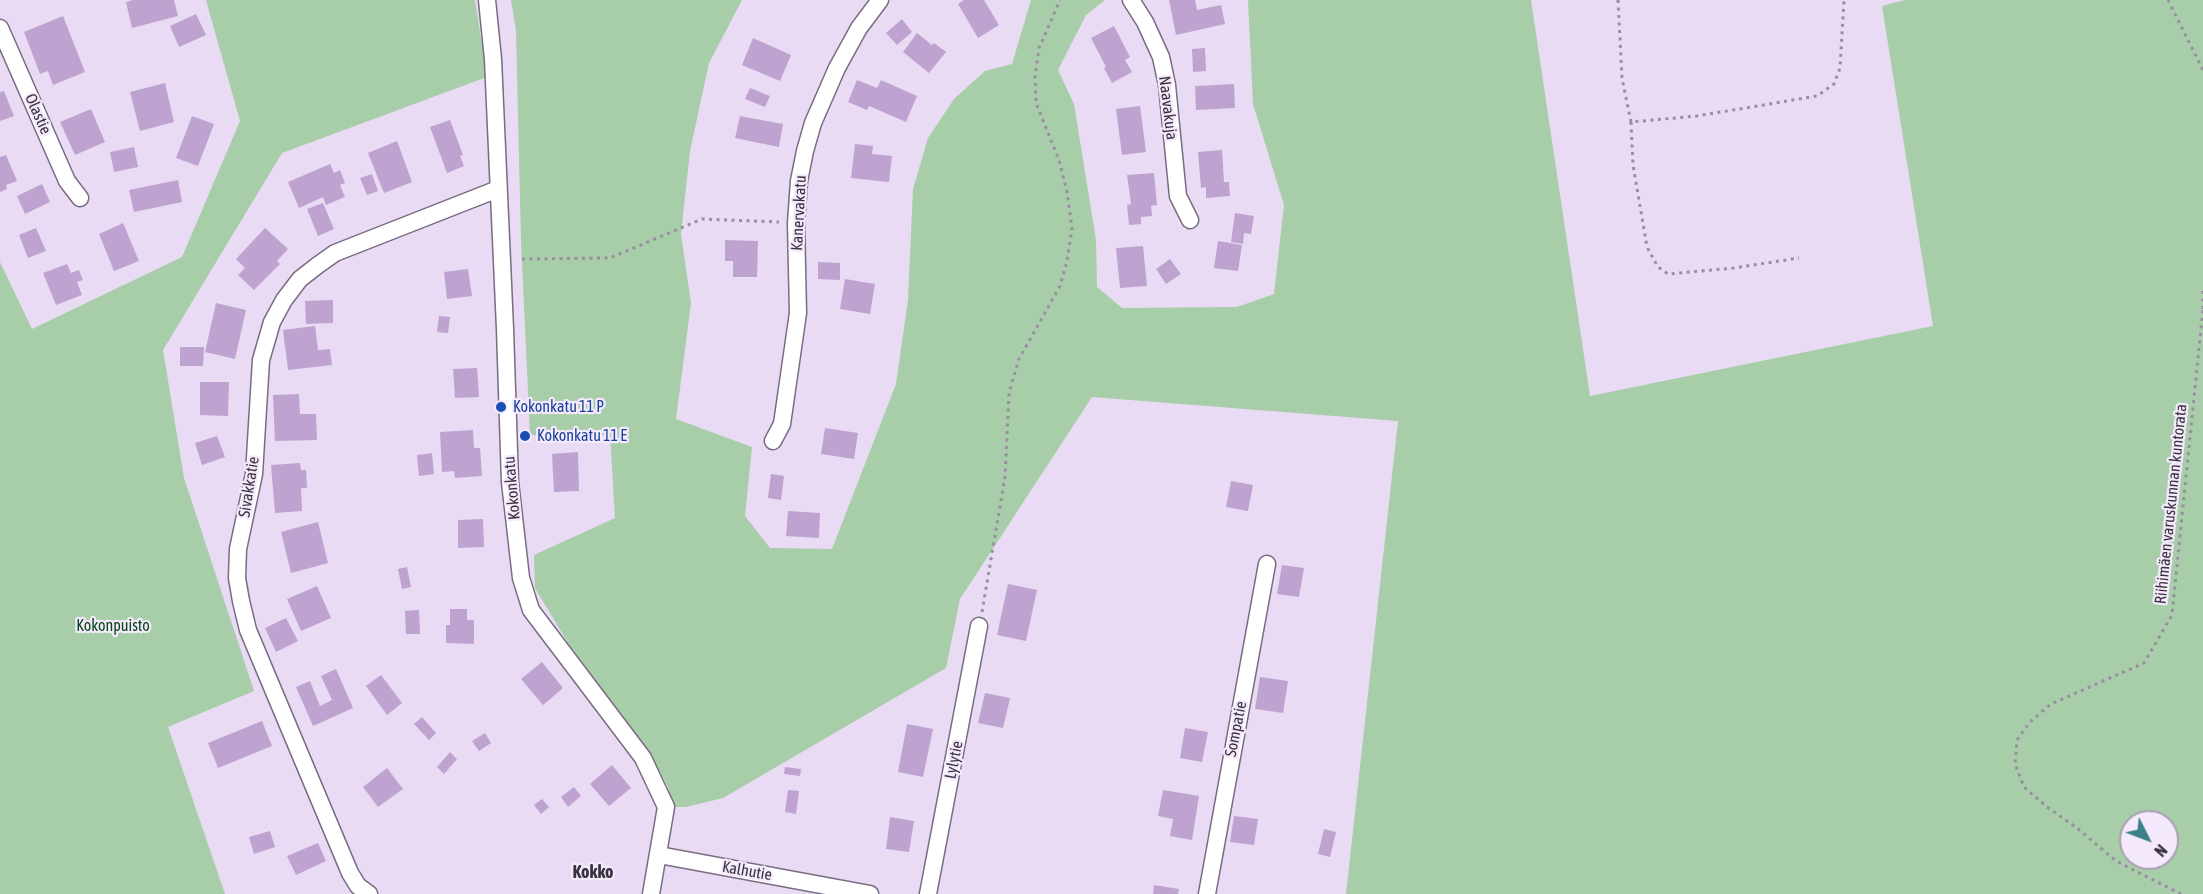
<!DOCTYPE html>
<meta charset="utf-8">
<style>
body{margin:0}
#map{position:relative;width:2203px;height:894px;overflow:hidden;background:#e9dbf3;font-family:"Asap Condensed",sans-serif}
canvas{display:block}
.north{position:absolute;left:2119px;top:810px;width:60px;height:60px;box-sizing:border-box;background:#f5e9fd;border:2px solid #a9a0b0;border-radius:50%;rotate:132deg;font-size:16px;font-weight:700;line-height:24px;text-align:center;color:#38323c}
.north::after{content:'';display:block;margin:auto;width:21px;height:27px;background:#398185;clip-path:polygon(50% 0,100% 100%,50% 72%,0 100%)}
</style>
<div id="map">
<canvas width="2203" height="894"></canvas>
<div class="north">N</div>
</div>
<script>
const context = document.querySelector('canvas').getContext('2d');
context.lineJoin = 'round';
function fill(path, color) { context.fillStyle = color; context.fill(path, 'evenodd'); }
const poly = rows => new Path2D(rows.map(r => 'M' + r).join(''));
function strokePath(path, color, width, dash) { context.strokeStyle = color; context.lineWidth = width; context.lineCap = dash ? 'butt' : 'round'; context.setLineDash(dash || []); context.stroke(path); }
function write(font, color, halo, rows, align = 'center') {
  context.font = font + ' "Asap Condensed",sans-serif'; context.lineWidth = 4.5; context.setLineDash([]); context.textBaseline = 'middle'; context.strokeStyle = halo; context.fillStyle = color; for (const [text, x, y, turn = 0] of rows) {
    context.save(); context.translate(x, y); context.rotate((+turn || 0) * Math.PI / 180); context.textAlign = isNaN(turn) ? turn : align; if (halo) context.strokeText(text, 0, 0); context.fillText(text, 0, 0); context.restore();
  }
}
fill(poly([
 [206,0,475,0,487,77,282,153,163,350,184,478,254,691,168,727,225,894,0,894,0,262,32,329,182,257,240,121],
 [511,0,742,0,709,63,690,151,681,234,691,303,676,419,752,447,745,516,770,548,832,549,896,384,908,300,913,189,928,138,954,99,985,71,1012,64,1031,0,1105,0,1086,15,1058,70,1074,104,1096,240,1097,287,1122,308,1237,307,1274,294,1284,205,1253,104,1248,0,1531,0,1590,396,1933,326,1882,6,1905,0,2203,0,2203,894,1346,894,1398,421,1092,397,960,599,946,668,723,798,686,807,673,807,668,787,652,757,568,643,535,588,534,555,615,518,610,435,530,435,521,241,516,30],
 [2131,822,2167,822,2167,858,2131,858]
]), '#a7cda9');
fill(poly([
 [133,0,174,0,178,16,132,28,126,2],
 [964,0,984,0,999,25,978,38,958,4],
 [1169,0,1195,0,1197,10,1221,5,1225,24,1176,35],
 [196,14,206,35,179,47,170,26],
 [63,16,85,72,53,85,48,71,40,74,24,32],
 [902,19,912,32,897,45,886,33],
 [1114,26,1130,57,1125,60,1132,72,1112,83,1104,68,1106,67,1091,38],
 [917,33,932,45,934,43,946,52,929,73,903,52],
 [753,38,791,55,780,81,742,65],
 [1205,48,1206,71,1193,72,1192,49],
 [857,80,877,88,881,80,917,96,906,122,869,106,867,110,848,102],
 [165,83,174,122,140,131,130,92],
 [1234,84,1235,108,1196,110,1195,86],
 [750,88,770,96,765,107,745,99],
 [4,91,14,116,0,121,0,92],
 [1140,106,1146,152,1122,155,1116,109],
 [91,109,105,142,75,155,60,122],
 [192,116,214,124,198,166,176,158],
 [740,116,783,124,779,147,735,138],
 [450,120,463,155,460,156,464,166,447,173,430,127],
 [397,141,412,182,384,193,368,153],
 [855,144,873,146,872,154,892,156,889,182,851,178],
 [134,147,138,167,114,172,110,152],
 [1222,150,1224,182,1229,182,1230,196,1206,198,1206,187,1201,188,1198,152],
 [6,155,17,181,6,185,7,189,0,192,0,157],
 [330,164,334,173,340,170,345,183,340,185,345,197,326,205,323,197,299,208,288,182],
 [1154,173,1157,205,1151,206,1152,216,1141,217,1141,224,1129,225,1127,205,1131,204,1127,175],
 [372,174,378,191,367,195,360,178],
 [178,180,182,202,134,212,129,190],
 [42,184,50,202,25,214,17,196],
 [323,203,334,229,318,236,307,209],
 [1235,213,1254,216,1251,234,1244,233,1243,244,1231,242],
 [123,223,139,261,114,271,99,234],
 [36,228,46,251,28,258,19,235],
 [265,228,288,249,277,261,280,264,254,290,238,275,245,268,236,259],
 [725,240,758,241,757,277,733,277,733,261,725,261],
 [1218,241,1242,245,1238,271,1214,268],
 [1143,246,1147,286,1120,288,1116,248],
 [1170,259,1181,274,1166,284,1156,269],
 [818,262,840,263,840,280,818,279],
 [67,264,71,273,79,270,83,280,77,282,82,295,56,305,43,273],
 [468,269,472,296,447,299,444,272],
 [845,279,875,284,870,314,840,309],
 [333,300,333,323,306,324,305,301],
 [216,303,246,310,235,359,205,352],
 [439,316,450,317,448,333,437,332],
 [315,326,318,350,330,349,332,365,288,370,283,330],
 [180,347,204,347,203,366,180,366],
 [477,368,479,397,455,398,453,369],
 [200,382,229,382,228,416,200,415],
 [299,394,300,414,316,414,317,440,275,441,273,395],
 [825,428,858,433,854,459,821,454],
 [473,430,474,448,480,448,482,476,455,478,454,471,442,472,440,432],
 [217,436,225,457,202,465,195,443],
 [578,452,579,491,554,492,552,454],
 [432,453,434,474,419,476,417,455],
 [300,463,301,470,306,470,307,488,301,488,302,511,275,513,271,465],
 [771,474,784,476,781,500,768,498],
 [1231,481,1253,485,1248,511,1226,507],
 [788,511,820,513,819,538,786,536],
 [483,519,484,547,458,548,458,520],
 [318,522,328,563,291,573,281,532],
 [1282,565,1304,568,1299,597,1277,594],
 [407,567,411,587,402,589,398,569],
 [1008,584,1037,590,1026,641,997,635],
 [317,586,331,618,301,631,287,599],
 [450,609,467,609,467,620,474,620,474,644,446,643,446,625,450,625],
 [419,610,420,634,406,634,405,611],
 [286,618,298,641,276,652,265,628],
 [542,662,563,688,543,705,521,679],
 [336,669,353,708,313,726,296,687,310,681,320,706,332,700,321,676],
 [381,675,402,703,387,715,366,686],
 [1260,677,1288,681,1283,713,1255,709],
 [985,693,1010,698,1003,728,978,723],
 [422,717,436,733,429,740,414,724],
 [262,721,272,746,218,768,208,743],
 [907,724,933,729,923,777,898,772],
 [1185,728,1208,732,1202,762,1180,758],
 [485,733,491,743,479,751,472,741],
 [450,752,457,759,444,774,437,767],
 [612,765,631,788,609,806,590,784],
 [785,767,801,769,800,776,784,774],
 [387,768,403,789,378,807,363,787],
 [574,787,581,796,568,807,561,797],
 [788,790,799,791,796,814,785,812],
 [1163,790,1199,796,1192,840,1170,836,1173,819,1158,816],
 [542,799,549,807,541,814,534,805],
 [1234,816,1258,819,1254,845,1230,842],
 [890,817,914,821,909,852,886,849],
 [1324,829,1336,832,1330,857,1318,854],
 [270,831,275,847,254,854,249,837],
 [318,843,326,861,296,875,287,856],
 [1154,885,1179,889,1178,894,1153,894]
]), '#bea3d0');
const street = poly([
 [487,0,493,59,505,329,510,482,521,578,531,610,643,758,666,807,651,894],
 [1131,0,1145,22,1161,57,1167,85,1178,196,1190,220],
 [0,28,67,181,80,198],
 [773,441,782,424,798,313,796,223,799,181,805,151,813,123,837,68,859,28,880,0],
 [659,855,870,894],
 [369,894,358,886,350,873,248,630,241,601,237,578,238,549,254,474,261,360,272,322,284,300,300,279,318,265,335,253,498,189],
 [928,894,979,626],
 [1207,894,1267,564]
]);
strokePath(street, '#796c82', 19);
strokePath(poly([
 [1618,0,1622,78,1631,122,1697,116,1817,96,1834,84,1840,68,1844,0],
 [2168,0,2203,70],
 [1631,122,1633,165,1647,247,1658,267,1668,274,1734,268,1799,258],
 [522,259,610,258,702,219,779,222],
 [2203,309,2203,290],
 [982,612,1005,477,1009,393,1019,359,1060,286,1067,261,1072,228,1067,192,1059,160,1036,103,1035,75,1039,48,1060,0],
 [2181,894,2116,861,2077,828,2047,807,2024,787,2015,764,2017,740,2030,722,2051,704,2144,663,2172,615,2203,309]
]), '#998ea0', 3, [3, 4.5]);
strokePath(street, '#fff', 16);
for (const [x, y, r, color] of [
 [501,407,6,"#1a4fb4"],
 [525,436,6,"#1a4fb4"]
]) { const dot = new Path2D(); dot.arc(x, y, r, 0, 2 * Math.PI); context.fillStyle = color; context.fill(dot); strokePath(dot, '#f5e9fd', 2); }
write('16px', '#38323c', '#f5e9fd', [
 ["Naavakuja",1168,108,83],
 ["Olastie",38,114,66],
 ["Kanervakatu",799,213,-87],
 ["Sivakkatie",249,487,-81],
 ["Kokonkatu",512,488,-95],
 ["Riihimäen varuskunnan kuntorata",2171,504,-84],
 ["Sompatie",1236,729,-79],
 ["Lylytie",954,760,-79],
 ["Kalhutie",747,871,10]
]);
write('16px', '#164399', '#f5e9fd', [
 ["Kokonkatu 11 P",513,407],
 ["Kokonkatu 11 E",537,436]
], 'left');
write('16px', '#044614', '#f5e9fd', [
 ["Kokonpuisto",113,626]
]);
write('bold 18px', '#38323c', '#f5e9fd', [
 ["Kokko",593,872]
]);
</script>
